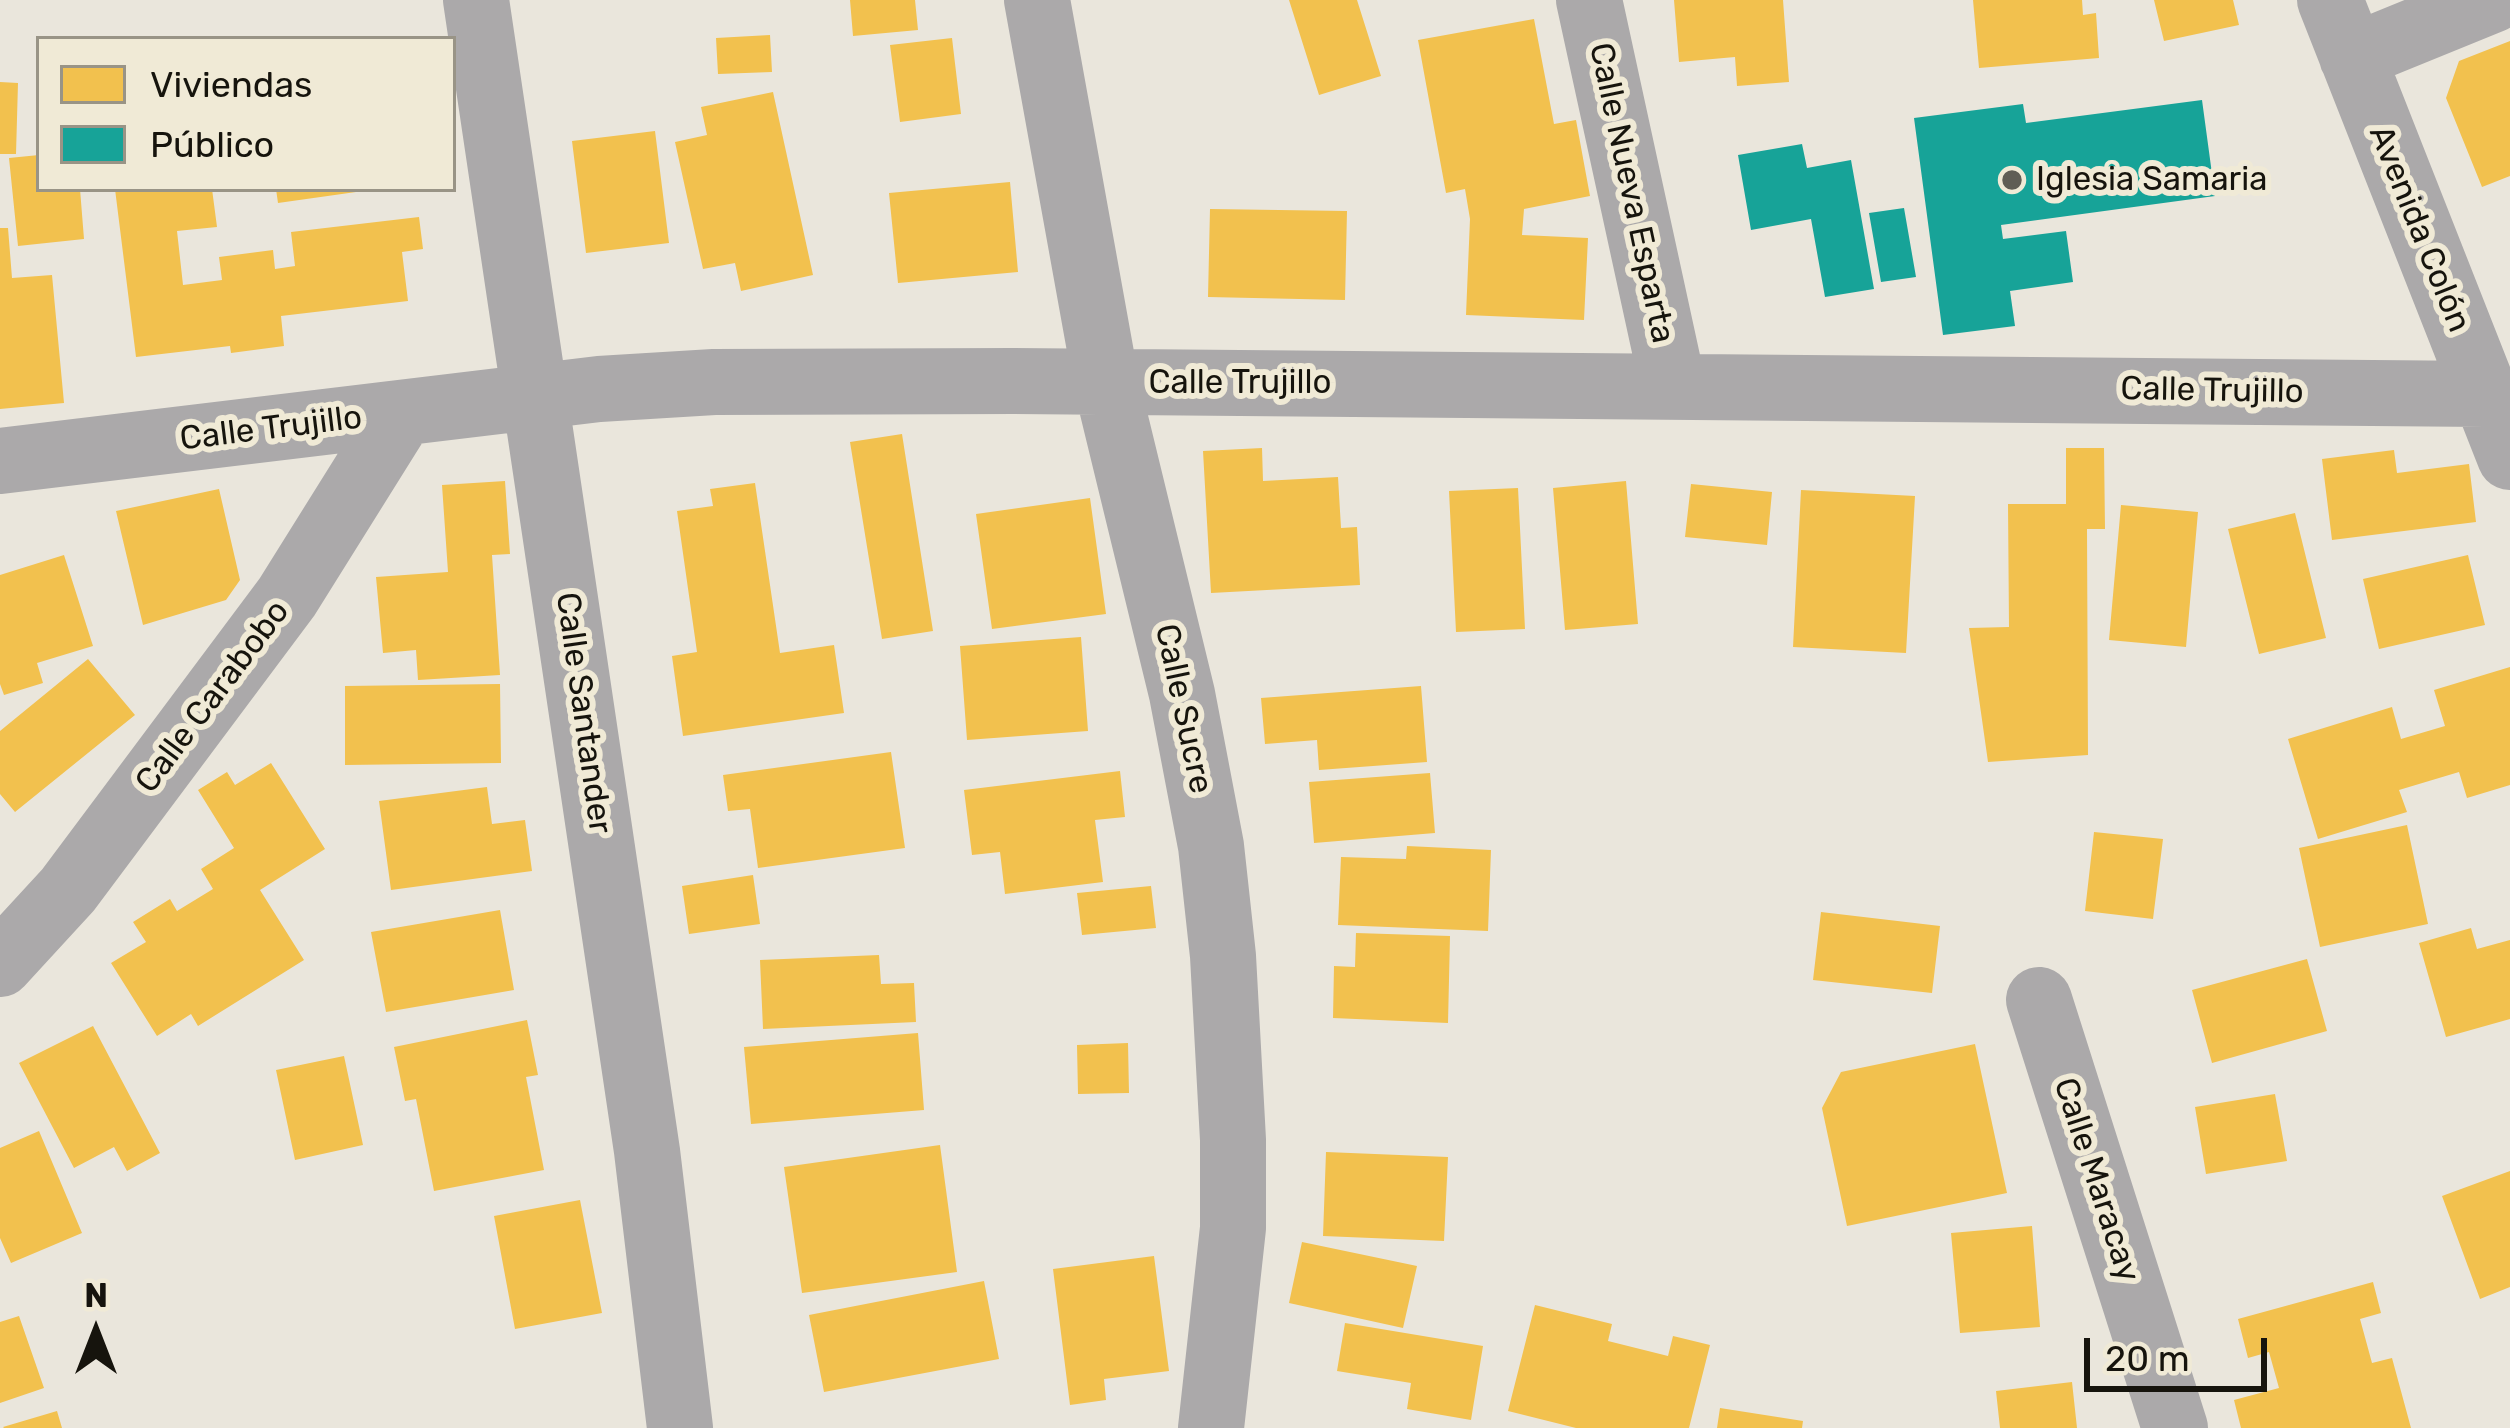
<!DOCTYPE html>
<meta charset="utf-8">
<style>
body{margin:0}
#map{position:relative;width:2510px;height:1428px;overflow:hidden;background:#eae6dc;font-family:Rubik,sans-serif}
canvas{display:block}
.legend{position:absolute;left:36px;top:36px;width:420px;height:156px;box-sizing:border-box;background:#f0ead6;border:3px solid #999486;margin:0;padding:15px 21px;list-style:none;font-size:36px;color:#16140d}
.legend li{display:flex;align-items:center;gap:24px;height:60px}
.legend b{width:60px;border:3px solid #999486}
.north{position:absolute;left:36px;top:1272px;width:120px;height:120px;-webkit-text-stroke:9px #f0ead6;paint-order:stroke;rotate:0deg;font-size:33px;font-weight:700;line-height:48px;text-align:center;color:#16140d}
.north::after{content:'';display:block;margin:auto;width:42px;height:54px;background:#16140d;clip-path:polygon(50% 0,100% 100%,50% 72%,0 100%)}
.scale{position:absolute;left:2084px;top:1338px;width:183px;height:54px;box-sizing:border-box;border:6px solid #16140d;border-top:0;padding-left:15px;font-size:36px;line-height:42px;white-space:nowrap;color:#16140d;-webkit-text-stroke:9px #f0ead6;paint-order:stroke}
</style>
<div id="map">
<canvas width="2510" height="1428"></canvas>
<ul class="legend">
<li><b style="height:33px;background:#f2c14e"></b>Viviendas</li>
<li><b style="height:33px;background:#17a398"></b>Público</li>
</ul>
<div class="north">N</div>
<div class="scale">20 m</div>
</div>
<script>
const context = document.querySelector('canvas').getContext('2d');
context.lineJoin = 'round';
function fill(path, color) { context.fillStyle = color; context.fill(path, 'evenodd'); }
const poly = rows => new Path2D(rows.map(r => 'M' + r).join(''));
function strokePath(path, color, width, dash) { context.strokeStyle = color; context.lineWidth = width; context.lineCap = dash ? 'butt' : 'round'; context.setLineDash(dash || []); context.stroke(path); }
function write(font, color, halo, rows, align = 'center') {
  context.font = font + ' Rubik,sans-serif'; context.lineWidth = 12; context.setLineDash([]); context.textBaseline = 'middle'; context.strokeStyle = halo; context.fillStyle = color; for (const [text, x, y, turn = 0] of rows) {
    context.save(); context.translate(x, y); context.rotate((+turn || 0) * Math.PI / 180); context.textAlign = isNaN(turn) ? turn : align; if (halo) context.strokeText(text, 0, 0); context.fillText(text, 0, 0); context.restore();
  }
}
fill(poly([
 [850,0,915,0,918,30,853,36],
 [1289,0,1357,0,1381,76,1319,95],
 [1674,0,1783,0,1789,82,1737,86,1735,57,1679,62],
 [1973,0,2082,0,2083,15,2096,13,2099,58,1979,68],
 [2154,0,2233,0,2239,25,2164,41],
 [1534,19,1554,124,1576,120,1590,196,1524,209,1522,235,1588,238,1584,320,1466,315,1470,219,1465,189,1446,193,1418,40],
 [770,35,772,72,718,74,716,38],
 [952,38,961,114,900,122,890,45],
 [2510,41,2510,176,2482,187,2446,98,2459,61],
 [0,82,18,83,16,154,0,154],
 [773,92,813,275,741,291,735,263,703,269,675,142,707,135,701,107],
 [655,131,669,243,586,253,572,141],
 [39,155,39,189,80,189,84,239,18,246,9,158],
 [1010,182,1018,272,898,283,889,193],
 [115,189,212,189,217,227,177,231,183,285,222,280,219,257,273,250,275,269,295,266,291,232,419,217,423,249,402,252,408,301,281,316,284,346,231,353,230,346,136,357],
 [276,189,356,189,356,192,278,203],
 [1210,209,1347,211,1345,300,1208,297],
 [0,228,8,228,12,278,52,275,64,403,0,409],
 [902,434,933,631,882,639,850,442],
 [1262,448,1263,481,1338,477,1341,528,1357,527,1360,585,1211,593,1203,451],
 [2066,448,2104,448,2105,529,2087,529,2088,755,1988,762,1969,628,2009,627,2008,504,2066,504],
 [2394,450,2397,473,2469,464,2476,522,2332,540,2322,459],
 [505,481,510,554,492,555,500,675,418,680,416,650,383,653,376,577,448,572,442,485],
 [1626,481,1638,624,1565,630,1553,488],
 [755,483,780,653,834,645,844,713,683,736,672,656,697,652,677,511,713,506,710,489],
 [1691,484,1772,492,1767,545,1685,537],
 [1518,488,1525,629,1456,632,1449,491],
 [219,489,240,580,226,600,143,625,116,511],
 [1801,490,1915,496,1906,653,1793,647],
 [1090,498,1106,614,992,629,976,514],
 [2121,505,2198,512,2186,647,2109,640],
 [2295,513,2326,638,2259,654,2228,529],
 [64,555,93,646,37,663,43,683,4,695,0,684,0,575],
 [2468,555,2485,625,2379,649,2363,579],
 [1081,637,1088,731,967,740,960,646],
 [88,659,135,715,15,812,0,794,0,731],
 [2510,667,2510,785,2467,798,2459,772,2399,790,2407,812,2318,839,2288,739,2392,707,2401,739,2445,726,2434,690],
 [500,684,501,763,345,765,345,686],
 [1421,686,1427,762,1319,770,1317,740,1265,744,1261,698],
 [891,752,905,848,758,868,750,809,728,811,723,775],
 [271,763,325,849,260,890,304,960,198,1026,191,1014,157,1036,111,963,146,942,133,922,170,899,177,911,213,889,201,869,234,848,198,790,227,772,235,785],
 [1120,771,1125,817,1095,820,1103,882,1005,894,1000,852,972,855,964,790],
 [1430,773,1435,833,1314,843,1309,782],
 [487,787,492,824,525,820,532,871,391,890,379,801],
 [2407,825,2428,924,2320,947,2299,848],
 [2094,832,2163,839,2153,919,2085,911],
 [1407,846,1491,850,1488,931,1338,925,1341,857,1406,859],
 [753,875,760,924,689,934,682,886],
 [1151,886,1156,928,1082,935,1077,893],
 [500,910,514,990,386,1012,371,932],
 [1821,912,1940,926,1932,993,1813,980],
 [2471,928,2477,949,2510,940,2510,1019,2446,1037,2419,943],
 [1356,933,1450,936,1448,1023,1333,1018,1334,966,1355,967],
 [879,955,881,984,914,983,916,1022,763,1029,760,960],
 [2307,959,2327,1031,2212,1063,2192,990],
 [527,1020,538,1075,526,1077,544,1170,434,1191,416,1099,405,1101,394,1047],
 [93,1026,160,1153,127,1171,114,1147,74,1168,19,1063],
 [918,1033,924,1110,751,1124,744,1047],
 [1128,1043,1129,1093,1078,1094,1077,1045],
 [1975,1044,2007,1193,1847,1226,1822,1108,1841,1072],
 [344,1056,363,1145,295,1160,276,1070],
 [2275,1094,2287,1161,2206,1174,2195,1107],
 [39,1131,82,1233,11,1263,0,1238,0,1148],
 [940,1145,957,1272,802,1293,784,1167],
 [1326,1152,1448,1157,1444,1241,1323,1236],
 [2510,1171,2510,1287,2480,1299,2442,1196],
 [580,1200,602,1313,515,1329,494,1216],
 [2032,1226,2040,1327,1960,1333,1951,1233],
 [1302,1242,1417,1266,1403,1328,1289,1303],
 [1154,1256,1169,1371,1104,1379,1106,1400,1070,1405,1053,1269],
 [984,1281,999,1359,824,1392,809,1315],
 [2373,1282,2381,1313,2360,1319,2372,1363,2392,1358,2411,1428,2241,1428,2234,1400,2279,1388,2269,1352,2248,1358,2238,1319],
 [1535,1305,1612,1324,1608,1341,1668,1356,1673,1336,1710,1345,1689,1428,1576,1428,1508,1411],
 [19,1316,44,1388,0,1403,0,1322],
 [1345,1323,1483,1346,1471,1420,1407,1409,1411,1383,1337,1371],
 [2072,1382,2077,1428,2000,1428,1996,1391],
 [1720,1408,1803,1421,1802,1428,1717,1428],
 [57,1411,62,1428,4,1428,3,1427]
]), '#f2c14e');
fill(poly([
 [2202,100,2215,196,2001,225,2003,239,2066,231,2073,282,2010,291,2015,326,1943,335,1914,118,2023,104,2026,123],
 [1802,144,1807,168,1851,160,1874,289,1825,297,1811,219,1751,230,1738,155],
 [1904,208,1916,277,1881,282,1869,213]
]), '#17a398');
strokePath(poly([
 [476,0,647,1151,680,1428],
 [1037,0,1106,382,1182,694,1211,846,1223,956,1233,1140,1233,1228,1211,1428],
 [1589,0,1673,386],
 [2330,0,2510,457],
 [2352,57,2492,0],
 [0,461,599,389,714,382,1014,381,2485,394],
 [0,964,68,890,287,597,402,413],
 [2039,1000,2175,1428]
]), '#aba9aa', 66);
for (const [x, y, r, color] of [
 [2012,180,12,"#605e55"]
]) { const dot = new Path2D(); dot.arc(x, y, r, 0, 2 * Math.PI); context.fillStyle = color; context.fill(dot); strokePath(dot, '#f0ead6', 4.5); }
write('33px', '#16140d', '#f0ead6', [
 ["Iglesia Samaria",2036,180]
], 'left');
write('33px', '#16140d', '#f0ead6', [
 ["Calle Nueva Esparta",1631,193,78],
 ["Avenida Colón",2419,229,68],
 ["Calle Trujillo",1240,383],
 ["Calle Trujillo",2212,391,1],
 ["Calle Trujillo",271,429,-7],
 ["Calle Carabobo",213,697,-53],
 ["Calle Sucre",1183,709,78],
 ["Calle Santander",583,713,82],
 ["Calle Maracay",2096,1180,72]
]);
</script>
